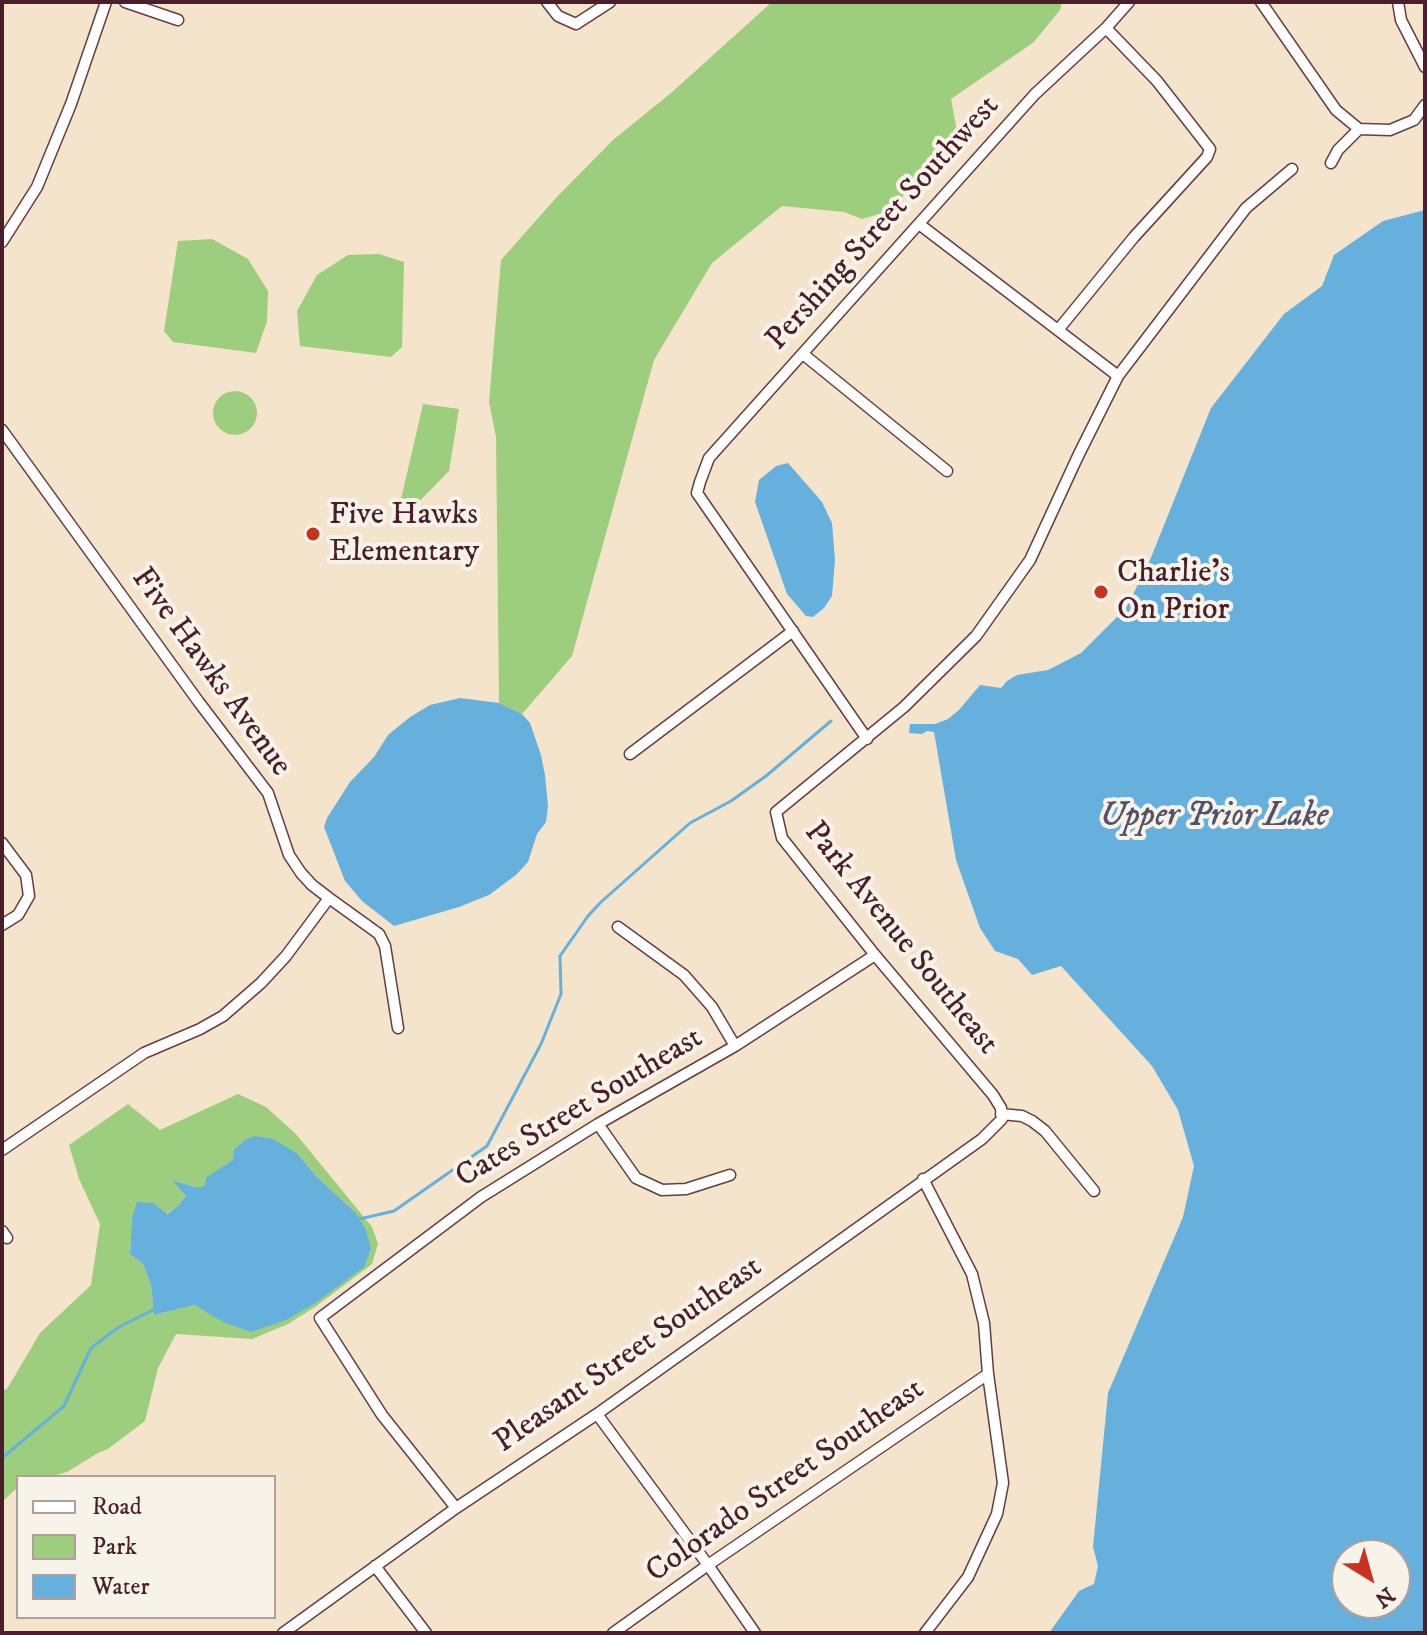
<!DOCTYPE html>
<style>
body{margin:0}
#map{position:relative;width:1427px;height:1635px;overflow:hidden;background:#f4e4cc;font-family:"IM FELL DW Pica",serif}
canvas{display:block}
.frame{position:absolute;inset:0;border:4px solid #4a1f2b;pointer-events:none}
.legend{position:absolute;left:16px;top:1475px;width:260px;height:144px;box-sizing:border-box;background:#f7f3e8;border:2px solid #b29e9c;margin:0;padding:10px 14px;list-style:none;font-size:24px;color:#4a1f2b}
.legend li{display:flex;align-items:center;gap:16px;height:40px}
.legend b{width:40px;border:2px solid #b29e9c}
.north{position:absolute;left:1331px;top:1539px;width:80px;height:80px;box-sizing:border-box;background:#f7f3e8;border:2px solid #b29e9c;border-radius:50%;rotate:143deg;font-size:22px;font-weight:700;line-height:32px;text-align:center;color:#4a1f2b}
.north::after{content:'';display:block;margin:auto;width:28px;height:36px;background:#c8321e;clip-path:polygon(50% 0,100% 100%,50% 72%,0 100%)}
</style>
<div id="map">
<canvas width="1427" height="1635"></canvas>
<div class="frame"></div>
<ul class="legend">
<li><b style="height:10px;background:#fff"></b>Road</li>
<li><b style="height:22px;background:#9dce7d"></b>Park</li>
<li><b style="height:22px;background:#66b0de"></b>Water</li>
</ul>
<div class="north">N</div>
</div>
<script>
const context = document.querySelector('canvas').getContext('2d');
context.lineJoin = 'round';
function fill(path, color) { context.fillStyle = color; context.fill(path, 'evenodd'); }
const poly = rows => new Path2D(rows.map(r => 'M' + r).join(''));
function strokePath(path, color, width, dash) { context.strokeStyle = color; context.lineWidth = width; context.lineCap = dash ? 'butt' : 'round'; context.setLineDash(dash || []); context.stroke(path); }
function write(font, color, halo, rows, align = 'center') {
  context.font = font + ' "IM FELL DW Pica",serif'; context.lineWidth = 8; context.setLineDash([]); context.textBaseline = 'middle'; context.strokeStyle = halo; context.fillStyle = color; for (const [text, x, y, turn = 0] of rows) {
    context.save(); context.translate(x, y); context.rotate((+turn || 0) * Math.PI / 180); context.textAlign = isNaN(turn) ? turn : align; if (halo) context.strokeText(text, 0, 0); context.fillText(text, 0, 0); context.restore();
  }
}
fill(poly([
 [772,2,1062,2,1060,10,1034,42,951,99,957,131,927,172,903,196,883,213,862,219,844,212,782,206,712,263,654,360,572,656,522,714,499,703,496,437,489,402,501,260,555,199,613,140,671,93],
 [212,239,248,259,268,291,267,321,256,353,173,342,164,331,178,241],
 [379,254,404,262,402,347,391,357,300,346,297,311,317,275,348,255],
 '213 413a22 22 0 1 1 44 0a22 22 0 1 1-44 0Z',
 [423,404,459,409,449,471,414,507,399,508],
 [238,1094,266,1107,296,1134,372,1227,378,1244,372,1264,315,1307,288,1324,252,1339,176,1334,158,1368,145,1421,108,1449,98,1453,67,1472,50,1477,18,1477,18,1487,2,1502,2,1391,7,1389,40,1333,91,1285,100,1224,79,1179,69,1145,128,1104,160,1130],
 [298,1154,316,1176,355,1212,207,1311,195,1305,154,1315,151,1285,143,1264,130,1254,132,1218,166,1214,179,1205,186,1196,173,1180,195,1187,205,1187,233,1160]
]), '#9dce7d');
fill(poly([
 [1425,210,1425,1633,1049,1633,1079,1591,1094,1584,1098,1566,1093,1547,1108,1393,1183,1217,1194,1166,1178,1110,1152,1066,1061,966,1032,975,1018,959,995,951,980,928,956,860,934,732,927,731,922,734,909,733,910,724,935,724,948,719,959,710,980,685,1001,688,1007,681,1017,675,1048,670,1081,653,1126,608,1148,565,1211,408,1284,314,1322,286,1334,255,1383,221],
 [1395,1555,1395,1603,1347,1603,1347,1555],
 [788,463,822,502,832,523,835,560,832,596,824,608,813,617,806,616,787,594,755,502,759,480,776,466],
 [460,698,499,703,522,714,530,723,541,755,545,775,548,806,546,822,537,834,528,862,516,875,489,895,459,907,394,926,362,901,345,881,324,827,327,818,350,782,374,757,388,735,410,717,430,705],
 [255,1136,273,1139,298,1154,316,1176,355,1212,366,1230,371,1249,364,1267,314,1304,286,1320,251,1332,223,1322,195,1305,154,1315,151,1285,143,1264,130,1254,132,1218,137,1202,153,1203,167,1214,179,1205,186,1196,172,1180,195,1187,204,1187,207,1177,233,1160,234,1150,245,1140]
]), '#66b0de');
strokePath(poly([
 [355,1220,394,1211,487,1146,541,1044,561,994,560,956,588,916,601,902,690,823,731,801,766,776,831,721],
 [2,1458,64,1406,91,1348,119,1327,155,1309]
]), '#66b0de', 3);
const street = poly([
 [125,2,178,20],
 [547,2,558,16,576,24,610,2],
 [1261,2,1336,110,1359,129,1390,130,1414,120,1425,105],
 [1398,2,1401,20,1425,67],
 [1331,163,1338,150,1359,129],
 [919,224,1118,376],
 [2,242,37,187,71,104,106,2],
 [1058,330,1134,237,1207,157,1210,149,1157,81,1106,28],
 [803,354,947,471],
 [2,430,198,701,268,793,289,855,301,873,312,885,329,898,379,934,385,946,398,1028],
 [867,739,697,493,700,482,709,458,1035,94,1106,28,1129,2],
 [630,754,793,631],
 [2,843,26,875,29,896,18,915,2,925],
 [618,927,684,975,712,1007,735,1046],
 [1001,1114,1022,1116,1032,1121,1045,1131,1094,1191],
 [598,1124,636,1178,662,1190,686,1189,730,1175],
 [2,1150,144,1053,200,1029,223,1016,261,983,286,956,329,898],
 [923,1179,972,1274,984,1323,988,1374,1003,1483,997,1514,968,1577,925,1633],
 [2,1231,7,1238],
 [597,1414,708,1565,755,1633],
 [456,1508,382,1415,320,1318,481,1197,598,1124,735,1046,875,955],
 [375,1566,426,1633],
 [283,1633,456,1508,597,1414,982,1139,1002,1119,1001,1108,993,1095,875,955,782,838,776,812,904,707,976,636,1030,560,1078,456,1118,376,1246,208,1292,169],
 [613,1633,708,1565,988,1374]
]);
strokePath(street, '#643d43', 13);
strokePath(street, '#fff', 10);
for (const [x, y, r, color] of [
 [313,534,8,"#c8321e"],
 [1101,592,8,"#c8321e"]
]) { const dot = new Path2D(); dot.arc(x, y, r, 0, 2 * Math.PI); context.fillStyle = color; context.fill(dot); strokePath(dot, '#f7f3e8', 3); }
write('32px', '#4a1f2b', '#f7f3e8', [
 ["Pershing Street Southwest",884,224,-48],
 ["Five Hawks Avenue",210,673,54],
 ["Park Avenue Southeast",900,939,51],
 ["Cates Street Southeast",580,1109,-31],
 ["Pleasant Street Southeast",629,1356,-35],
 ["Colorado Street Southeast",786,1482,-35]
]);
write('32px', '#4a1f2b', '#f7f3e8', [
 ["Five Hawks",329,516],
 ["Elementary",329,553],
 ["Charlie's",1117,574],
 ["On Prior",1117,611]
], 'left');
write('italic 34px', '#54526a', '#f7f3e8', [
 ["Upper Prior Lake",1214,818]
]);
</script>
